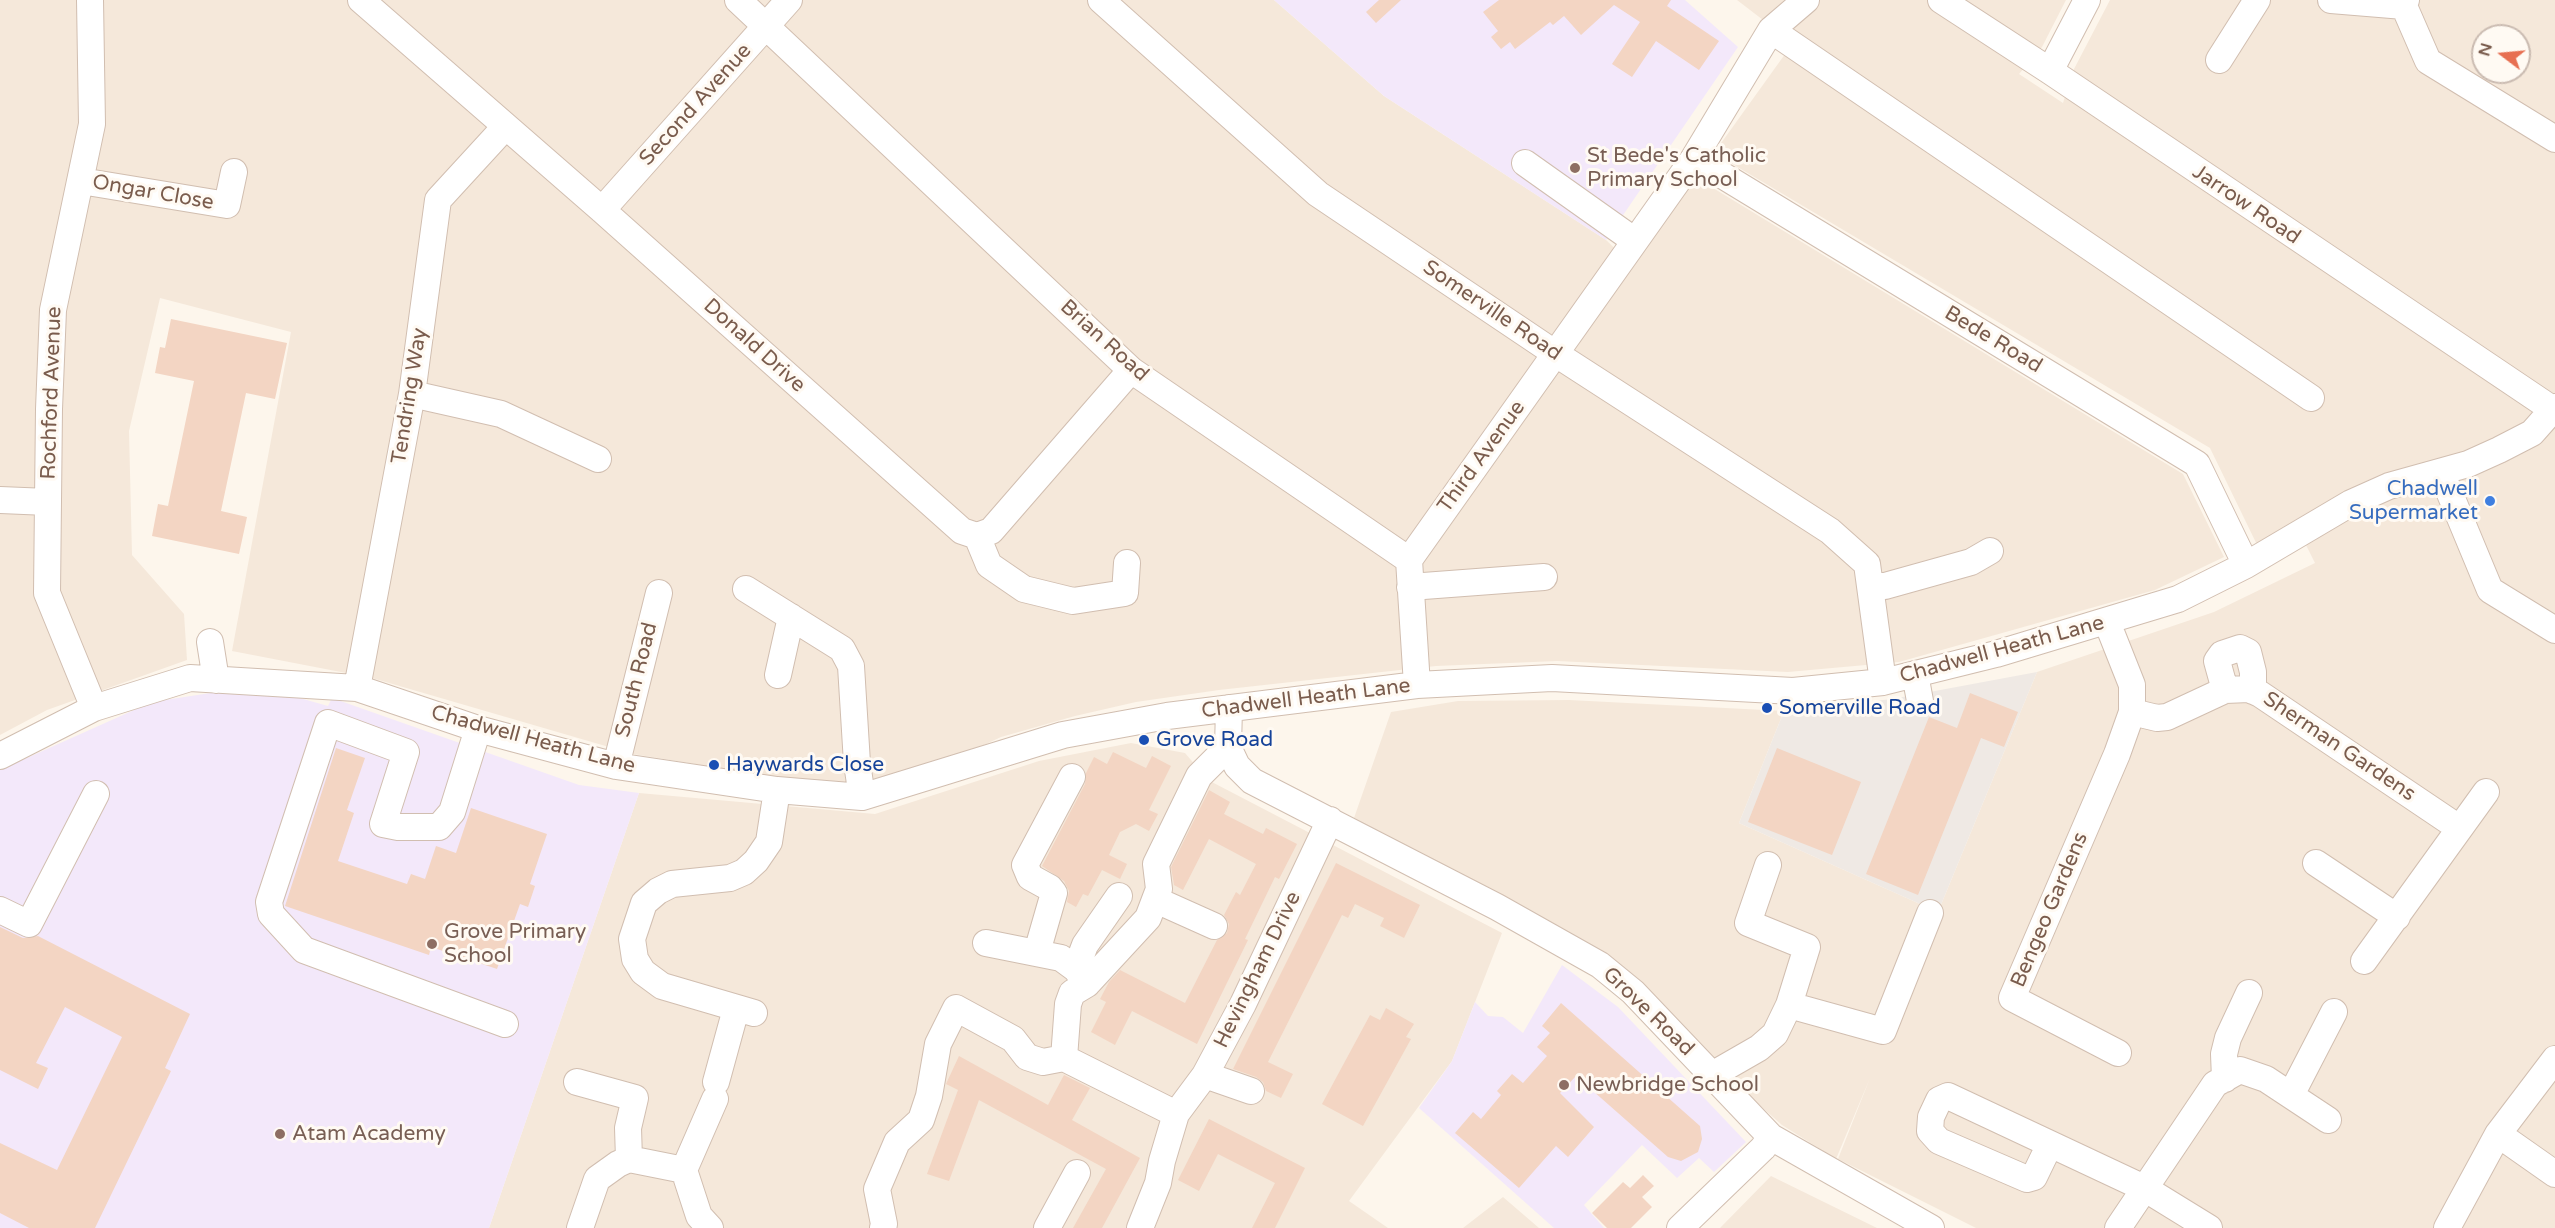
<!DOCTYPE html>
<style>
body{margin:0}
#map{position:relative;width:2555px;height:1228px;overflow:hidden;background:#fdf6ec;font-family:"Varela Round",sans-serif}
canvas{display:block}
.north{position:absolute;left:2471px;top:24px;width:60px;height:60px;box-sizing:border-box;background:#fffaf3;border:2px solid #cabbb1;border-radius:50%;rotate:286deg;font-size:16px;font-weight:700;line-height:24px;text-align:center;color:#7a5c4d}
.north::after{content:'';display:block;margin:auto;width:21px;height:27px;background:#e76f51;clip-path:polygon(50% 0,100% 100%,50% 72%,0 100%)}
</style>
<div id="map">
<canvas width="2555" height="1228"></canvas>
<div class="north">N</div>
</div>
<script>
const context = document.querySelector('canvas').getContext('2d');
context.lineJoin = 'round';
function fill(path, color) { context.fillStyle = color; context.fill(path, 'evenodd'); }
const poly = rows => new Path2D(rows.map(r => 'M' + r).join(''));
function strokePath(path, color, width, dash) { context.strokeStyle = color; context.lineWidth = width; context.lineCap = dash ? 'butt' : 'round'; context.setLineDash(dash || []); context.stroke(path); }
function write(font, color, halo, rows, align = 'center') {
  context.font = font + ' "Varela Round",sans-serif'; context.lineWidth = 6; context.setLineDash([]); context.textBaseline = 'middle'; context.strokeStyle = halo; context.fillStyle = color; for (const [text, x, y, turn = 0] of rows) {
    context.save(); context.translate(x, y); context.rotate((+turn || 0) * Math.PI / 180); context.textAlign = isNaN(turn) ? turn : align; if (halo) context.strokeText(text, 0, 0); context.fillText(text, 0, 0); context.restore();
  }
}
fill(poly([
 [0,0,1274,0,1384,96,1606,240,1633,266,1695,177,2183,474,2224,557,2155,590,1899,662,1788,672,1557,661,1436,666,1219,690,1136,702,1075,716,1001,737,922,774,826,785,633,754,372,678,232,651,291,332,160,298,129,431,132,555,184,614,187,660,47,710,0,735],
 [1737,0,2066,0,2042,47,2019,74,2063,103,2074,69,2110,0,2555,0,2555,1228,1976,1228,1838,1159,1870,1078,1836,1159,1782,1125,1568,936,1354,818,1391,712,1458,701,1569,700,1784,711,1739,823,1938,912,2037,672,2214,612,2315,563,2301,535,2262,555,2210,448,1714,153,1793,43],
 [2483,36,2519,36,2519,72,2483,72],
 [1131,743,1185,753,1208,780,1502,933,1452,1061,1349,1201,1388,1228,489,1228,639,793,875,814,1039,761],
 [1771,1176,1877,1228,1720,1228],
 [1503,1197,1539,1228,1463,1228]
]), '#f5e8da');
fill(poly([
 [2037,672,1938,912,1739,823,1784,711,1892,699]
]), '#efe9e4');
fill(poly([
 [1274,0,1685,0,1738,47,1606,240,1384,96],
 [243,688,282,693,328,706,332,698,579,785,639,793,489,1228,0,1228,0,770,152,702],
 [1562,965,1618,1007,1746,1142,1714,1172,1699,1158,1677,1178,1642,1145,1584,1205,1604,1228,1554,1228,1419,1108,1452,1061,1475,1002,1488,1016,1503,1017,1523,1033]
]), '#f3e8fa');
fill(poly([
 [1379,0,1401,0,1376,23,1366,12],
 [1499,0,1671,0,1667,6,1719,41,1699,70,1656,41,1632,77,1612,64,1640,22,1614,5,1581,35,1564,16,1553,25,1550,22,1515,49,1510,42,1501,49,1491,37,1498,31,1483,12],
 [171,319,287,343,275,399,246,393,221,511,247,517,239,554,152,536,158,504,168,506,194,381,155,373,160,347,165,348],
 [1970,693,2018,712,2004,747,1981,738,1918,895,1866,874,1929,717,1957,728],
 [336,748,365,758,347,810,354,813,338,861,407,884,411,874,425,879,436,846,456,853,471,808,547,834,530,884,535,886,528,907,520,904,497,969,431,947,429,955,285,906],
 [1777,748,1861,782,1832,855,1748,822],
 [1113,752,1146,768,1152,756,1171,766,1149,810,1158,814,1149,831,1136,824,1120,832,1109,855,1127,864,1120,879,1102,870,1088,896,1083,894,1076,907,1067,902,1069,891,1064,881,1042,866,1085,784,1086,773,1094,757,1107,764],
 [1209,790,1230,802,1224,814,1263,834,1266,828,1297,844,1279,879,1275,877,1245,939,1248,940,1197,1044,1132,1011,1115,1045,1091,1032,1106,1002,1100,999,1109,982,1120,970,1185,1003,1217,940,1227,933,1229,924,1224,915,1236,892,1240,895,1256,864,1209,839,1183,890,1174,885,1171,867],
 [1336,863,1420,905,1404,938,1380,926,1384,918,1355,904,1348,918,1342,915,1268,1062,1293,1074,1281,1098,1266,1091,1263,1082,1256,1077,1233,1069],
 [0,927,23,938,38,936,190,1014,165,1068,171,1071,95,1228,29,1228,0,1213,0,1143,57,1170,122,1037,65,1007,36,1063,48,1068,38,1089,0,1070],
 [1561,1003,1700,1126,1702,1139,1698,1152,1681,1161,1668,1157,1576,1076,1560,1093,1594,1127,1568,1157,1556,1146,1519,1188,1455,1133,1473,1112,1481,1119,1501,1095,1497,1091,1512,1074,1523,1083,1547,1056,1537,1047,1550,1033,1542,1026],
 [1386,1008,1414,1024,1406,1037,1411,1039,1363,1126,1322,1104,1370,1015,1380,1020],
 [959,1056,1048,1105,1064,1075,1090,1088,1072,1120,1140,1158,1102,1228,1073,1228,1106,1169,979,1100,949,1181,927,1174,958,1090,946,1084],
 [1209,1119,1305,1168,1275,1228,1252,1228,1275,1183,1218,1154,1199,1191,1178,1180],
 [1643,1175,1654,1186,1642,1197,1652,1207,1631,1228,1607,1228,1592,1213,1623,1182,1630,1188]
]), '#f3d5c3');
const minor = poly([
 [90,0,92,124,53,310,49,409,47,593,94,708],
 [361,0,602,210,962,531,977,536,991,531,1131,370],
 [738,0,1131,370,1409,560,1417,685],
 [1101,0,1318,194,1556,354,1830,531,1867,564,1883,682],
 [1941,0,2050,71,2552,409],
 [2331,0,2404,6],
 [2406,0,2404,6,2428,61,2555,139],
 [1771,30,2311,398],
 [2219,60,2257,0],
 [2050,71,2087,0],
 [1694,158,2197,464,2246,565],
 [1525,163,1635,241],
 [81,181,227,205,234,172],
 [602,210,789,0],
 [412,394,501,414,598,459],
 [2441,472,2490,590,2555,630],
 [0,500,48,502],
 [977,536,989,565,1024,589,1073,601,1125,593,1127,563],
 [1409,560,1694,158,1771,30,1806,0],
 [1870,586,1885,586,1971,562,1990,551],
 [1410,587,1544,577],
 [746,589,842,649,851,666,857,763,862,797],
 [2107,622,2132,685,2132,712,2157,718,2167,717,2225,690,2249,689,2260,694,2459,828],
 [210,642,216,680],
 [1915,674,1920,701],
 [778,675,791,617],
 [357,688,412,394,438,200,505,127],
 [2225,690,2217,661,2222,654,2240,648,2248,652,2253,672,2253,691],
 [1229,708,1228,747,1237,766,1252,781,1497,907,1600,965,1633,992,1771,1137,1931,1228],
 [478,729,452,812,439,827,398,827,383,824,406,752,328,723,269,902,271,914,304,950,505,1024],
 [0,756,94,708,190,678,357,688,478,729,616,766,777,790,862,797,1063,735,1167,716,1417,685,1552,678,1793,691,1883,682,1996,654,2178,599,2246,565,2351,503,2389,486,2468,464,2499,450,2532,433,2555,407],
 [616,766,659,593],
 [2316,863,2397,917],
 [1156,900,1214,926],
 [0,910,29,924,96,794],
 [986,943,1061,958,1076,969,1087,984,1072,993,1068,1004,1064,1058],
 [1037,952,1054,893,1050,888,1030,877,1025,865,1072,777],
 [2364,961,2486,792],
 [1076,969,1085,945,1119,896],
 [1087,984,1148,918,1159,889,1156,864,1199,776,1228,747],
 [1789,1005,1883,1031,1930,913],
 [754,1013,662,986,643,972,635,959,632,939,644,903,658,891,672,884,730,878,744,872,756,861,769,842,777,790],
 [2118,1053,2012,998,2117,754,2132,712],
 [1205,1075,1251,1091],
 [1712,1075,1759,1048,1775,1034,1789,1005,1807,947,1748,923,1768,865],
 [2225,1079,2224,1054,2228,1038,2249,993],
 [577,1082,635,1098,628,1128,629,1159],
 [716,1082,736,1009],
 [2291,1095,2334,1012],
 [2498,1134,2555,1174],
 [2050,1144,2034,1177,2027,1179,1939,1141,1930,1131,1931,1117,1939,1100,1948,1096,2144,1188,2209,1228],
 [580,1228,597,1179,618,1164,629,1159,684,1170],
 [710,1228,699,1216,684,1170,715,1099],
 [883,1228,884,1224,877,1189,897,1142,921,1120,929,1096,938,1044,956,1008,1013,1039,1027,1057,1043,1062,1064,1058,1176,1114],
 [1047,1228,1077,1173],
 [1140,1228,1158,1183,1162,1161,1176,1114,1205,1075,1243,1004,1330,820],
 [1680,1228,1763,1148,1771,1137],
 [2118,1228,2215,1084,2240,1070,2266,1079,2328,1120],
 [2447,1228,2498,1134,2555,1059]
]);
strokePath(minor, '#d1beb0', 28);
strokePath(minor, '#fff', 26);
for (const [x, y, r, color] of [
 [1575,168,6,"#8d6e63"],
 [2490,501,6,"#3f7fe0"],
 [1767,708,6,"#1a4fb4"],
 [1144,740,6,"#1a4fb4"],
 [714,765,6,"#1a4fb4"],
 [432,944,6,"#8d6e63"],
 [1564,1085,6,"#8d6e63"],
 [280,1134,6,"#8d6e63"]
]) { const dot = new Path2D(); dot.arc(x, y, r, 0, 2 * Math.PI); context.fillStyle = color; context.fill(dot); strokePath(dot, '#fffaf3', 2); }
write('21px', '#7a5c4d', '#fffaf3', [
 ["Second Avenue",696,105,-48],
 ["Ongar Close",153,193,10],
 ["Jarrow Road",2246,205,34],
 ["Somerville Road",1492,311,34],
 ["Bede Road",1993,340,31],
 ["Brian Road",1104,341,42],
 ["Donald Drive",754,346,42],
 ["Rochford Avenue",52,393,-88],
 ["Tendring Way",410,396,-81],
 ["Third Avenue",1482,457,-54],
 ["Chadwell Heath Lane",2002,650,-15],
 ["South Road",637,680,-76],
 ["Chadwell Heath Lane",1306,699,-7],
 ["Chadwell Heath Lane",533,740,15],
 ["Sherman Gardens",2339,747,34],
 ["Bengeo Gardens",2050,910,-67],
 ["Hevingham Drive",1258,970,-64],
 ["Grove Road",1648,1012,44]
]);
write('21px', '#785e54', '#fffaf3', [
 ["St Bede's Catholic",1587,156],
 ["Primary School",1587,180],
 ["Grove Primary",444,932],
 ["School",444,956],
 ["Newbridge School",1576,1085],
 ["Atam Academy",292,1134]
], 'left');
write('21px', '#366cbe', '#fffaf3', [
 ["Chadwell",2478,489],
 ["Supermarket",2478,513]
], 'right');
write('21px', '#164399', '#fffaf3', [
 ["Somerville Road",1779,708],
 ["Grove Road",1156,740],
 ["Haywards Close",726,765]
], 'left');
</script>
